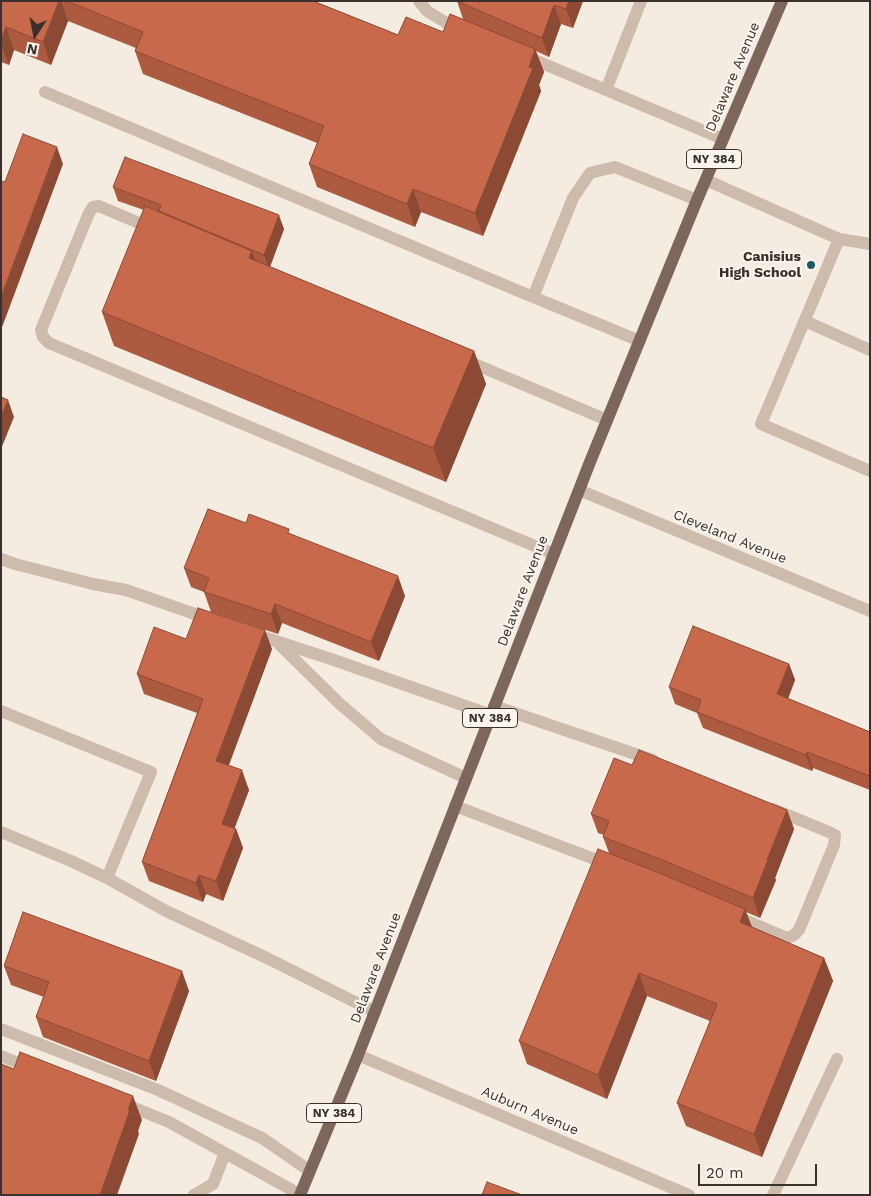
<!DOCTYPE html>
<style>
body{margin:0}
#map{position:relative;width:871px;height:1196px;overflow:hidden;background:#f4ebe1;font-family:"Work Sans",sans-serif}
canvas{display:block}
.frame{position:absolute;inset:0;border:2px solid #3b302b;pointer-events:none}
.north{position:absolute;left:10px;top:10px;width:50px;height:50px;-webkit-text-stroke:4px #fbf5ee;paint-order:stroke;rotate:191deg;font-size:14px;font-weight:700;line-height:20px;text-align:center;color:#3b302b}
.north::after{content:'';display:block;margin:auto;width:18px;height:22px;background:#3b302b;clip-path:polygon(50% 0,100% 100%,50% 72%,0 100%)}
.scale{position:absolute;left:698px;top:1164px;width:119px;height:22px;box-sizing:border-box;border:2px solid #3b302b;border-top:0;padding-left:6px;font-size:15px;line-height:18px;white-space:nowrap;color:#3b302b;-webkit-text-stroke:4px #fbf5ee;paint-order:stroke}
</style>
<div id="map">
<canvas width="871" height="1196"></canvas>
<div class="frame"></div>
<div class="north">N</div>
<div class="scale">20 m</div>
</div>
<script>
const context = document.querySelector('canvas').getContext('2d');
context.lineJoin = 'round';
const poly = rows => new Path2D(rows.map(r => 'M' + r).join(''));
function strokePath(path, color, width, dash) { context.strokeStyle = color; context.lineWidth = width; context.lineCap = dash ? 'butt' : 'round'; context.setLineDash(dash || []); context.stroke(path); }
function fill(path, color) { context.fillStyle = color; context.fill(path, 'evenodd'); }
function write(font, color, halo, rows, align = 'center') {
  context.font = font + ' "Work Sans",sans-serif'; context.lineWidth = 4; context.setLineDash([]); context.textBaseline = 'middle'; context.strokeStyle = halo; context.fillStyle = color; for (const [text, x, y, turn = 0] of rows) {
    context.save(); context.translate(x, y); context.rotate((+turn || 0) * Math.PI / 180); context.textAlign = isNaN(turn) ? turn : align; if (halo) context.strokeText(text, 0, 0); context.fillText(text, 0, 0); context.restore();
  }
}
strokePath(poly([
 [419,1,427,11,445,22,463,30],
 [525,56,723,139],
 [606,90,641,1],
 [45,92,533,297,640,341],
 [706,180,839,239,870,244],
 [153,229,99,206,93,207,89,213,41,330,43,337,49,343,554,554],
 [839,239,761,424,870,471],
 [533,297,573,198,590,173,615,167,697,200],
 [805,321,870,350],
 [465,360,607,420],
 [1,559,15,564,93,584,126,590,212,620],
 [254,634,331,659,491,715],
 [279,644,340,704,381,739,466,778],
 [494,706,653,760],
 [1,711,151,772,107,878],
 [455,806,610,865],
 [1,832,71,861,107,878,166,911,269,959,375,1012],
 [735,916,780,935,788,938,794,935,799,930,834,845,835,835,829,832,773,809],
 [1,1029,158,1090,262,1138,310,1171],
 [1,1056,31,1068],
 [122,1103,169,1122,301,1195],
 [194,1195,213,1184,225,1153],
 [773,1195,837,1059]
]), '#cdbbac', 12);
strokePath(poly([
 [579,490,870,611],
 [358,1055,689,1195]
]), '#cdbbac', 12);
strokePath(poly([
 [300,1195,358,1055,590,462,697,200,782,1]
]), '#7d675c', 12);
fill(poly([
 [1,1,313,1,398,35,443,32,463,19,457,1,583,1,573,28,561,24,549,57,536,51,544,72,539,85,541,91,483,236,421,212,415,227,317,187,309,164,317,143,143,74,135,51,136,48,68,21,51,65,14,50,9,65,1,62],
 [113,187,284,229,270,267,474,351,486,384,446,482,114,346,102,312,144,210,118,201],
 [246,523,291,534,405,596,379,661,282,623,278,634,211,612,204,592,191,587,184,568],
 [186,639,272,649,229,765,249,790,234,829,236,829,243,848,223,901,206,894,203,902,149,881,142,862,197,713,144,694,137,674],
 [789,664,795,680,788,699,870,732,870,790,813,768,812,771,703,728,697,713,675,704,669,687],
 [632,765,787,810,794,829,775,878,776,880,760,918,746,912,752,927,824,958,833,981,762,1157,686,1126,677,1103,710,1021,647,996,607,1099,527,1064,519,1041,609,853,603,837,604,835,598,833,591,814],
 [4,966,189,991,156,1081,43,1037,36,1017,44,997,11,985]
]), '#ac5a40');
fill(poly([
 [59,1,61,1,68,21,51,65,43,42],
 [569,1,583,1,573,28,566,9],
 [554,5,561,24,549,57,542,38],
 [6,27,14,50,9,65,1,44,1,40],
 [535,49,544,72,539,85,541,91,483,236,475,213],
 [57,147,63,164,1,330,1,297],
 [413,189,421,212,415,227,407,204],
 [279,215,284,229,269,269,264,255],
 [252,251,264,284,249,258],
 [474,351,486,384,446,482,433,448],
 [8,400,14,417,1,449,1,416],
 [398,576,405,596,379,661,371,642],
 [275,604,282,623,278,634,271,614],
 [265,630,272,649,223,780,216,761],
 [789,664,795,680,783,710,777,694],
 [807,752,813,768,812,771,806,755],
 [242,770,249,790,229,843,222,824],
 [787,810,794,829,775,878,776,880,760,918,753,898,767,860],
 [236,829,243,848,223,901,216,881],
 [199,875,206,894,203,902,196,883],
 [745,909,754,933,740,922],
 [824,958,833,981,762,1157,754,1134],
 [182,971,189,991,156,1081,149,1061],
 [639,973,647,996,607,1099,598,1075],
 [133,1096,142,1120,138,1131,139,1134,117,1195,100,1195]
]), '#8c4a34');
const building = poly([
 [1,1,59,1,43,42,6,27,1,40,1,1],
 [67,1,313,1,398,35,406,17,443,32,450,14,535,49,529,67,533,68,475,213,413,189,407,204,309,164,324,126,135,51,143,32,67,1],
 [457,1,569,1,566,9,554,5,542,38,457,1],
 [23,134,57,147,1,297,1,181,5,182,23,134],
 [125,157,279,215,264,255,159,211,161,205,113,187,125,157],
 [145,206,252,251,249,258,474,351,433,448,102,312,145,206],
 [1,397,8,400,1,416,1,397],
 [208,509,246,523,249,514,289,529,288,533,398,576,371,642,275,604,271,614,204,592,209,578,184,568,208,509],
 [198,608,265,630,216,761,242,770,222,824,236,829,216,881,199,875,196,883,142,862,203,699,137,674,154,627,186,639,198,608],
 [693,626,789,664,777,694,870,732,870,776,807,752,806,755,697,712,701,700,669,687,693,626],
 [639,750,787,810,767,860,768,860,753,898,665,861,603,837,609,821,591,814,614,758,632,765,639,750],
 [598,849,657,872,745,909,740,922,824,958,754,1134,677,1103,717,1004,639,973,598,1075,519,1041,598,849],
 [23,912,182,971,149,1061,36,1017,49,982,4,966,23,912],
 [20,1052,133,1096,128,1110,130,1110,100,1195,1,1195,1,1064,14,1069,20,1052],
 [487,1182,522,1195,482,1195,487,1182]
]);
fill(building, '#c8694b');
strokePath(building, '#8c4a34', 1);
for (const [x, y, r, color] of [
 [811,265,5,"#1f5a5e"]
]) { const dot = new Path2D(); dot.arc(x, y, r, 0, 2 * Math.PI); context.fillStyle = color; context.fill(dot); strokePath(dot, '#fbf5ee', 2); }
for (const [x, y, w] of [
 [714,159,55],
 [490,718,55],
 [334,1113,55]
]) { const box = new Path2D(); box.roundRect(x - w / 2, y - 9.5, w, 19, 4); context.fillStyle = '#fbf5ee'; context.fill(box); strokePath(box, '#3b302b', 1); }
write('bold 12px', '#3b302b', null, [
 ["NY 384",714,159],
 ["NY 384",490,718],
 ["NY 384",334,1113]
]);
write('14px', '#3b302b', '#fbf5ee', [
 ["Delaware Avenue",733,77,-67],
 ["Cleveland Avenue",730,537,22],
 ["Delaware Avenue",523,591,-69],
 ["Delaware Avenue",376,968,-69],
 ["Auburn Avenue",530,1111,23]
]);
write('bold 14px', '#3b302b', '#fbf5ee', [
 ["Canisius",801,257],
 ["High School",801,273]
], 'right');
</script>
